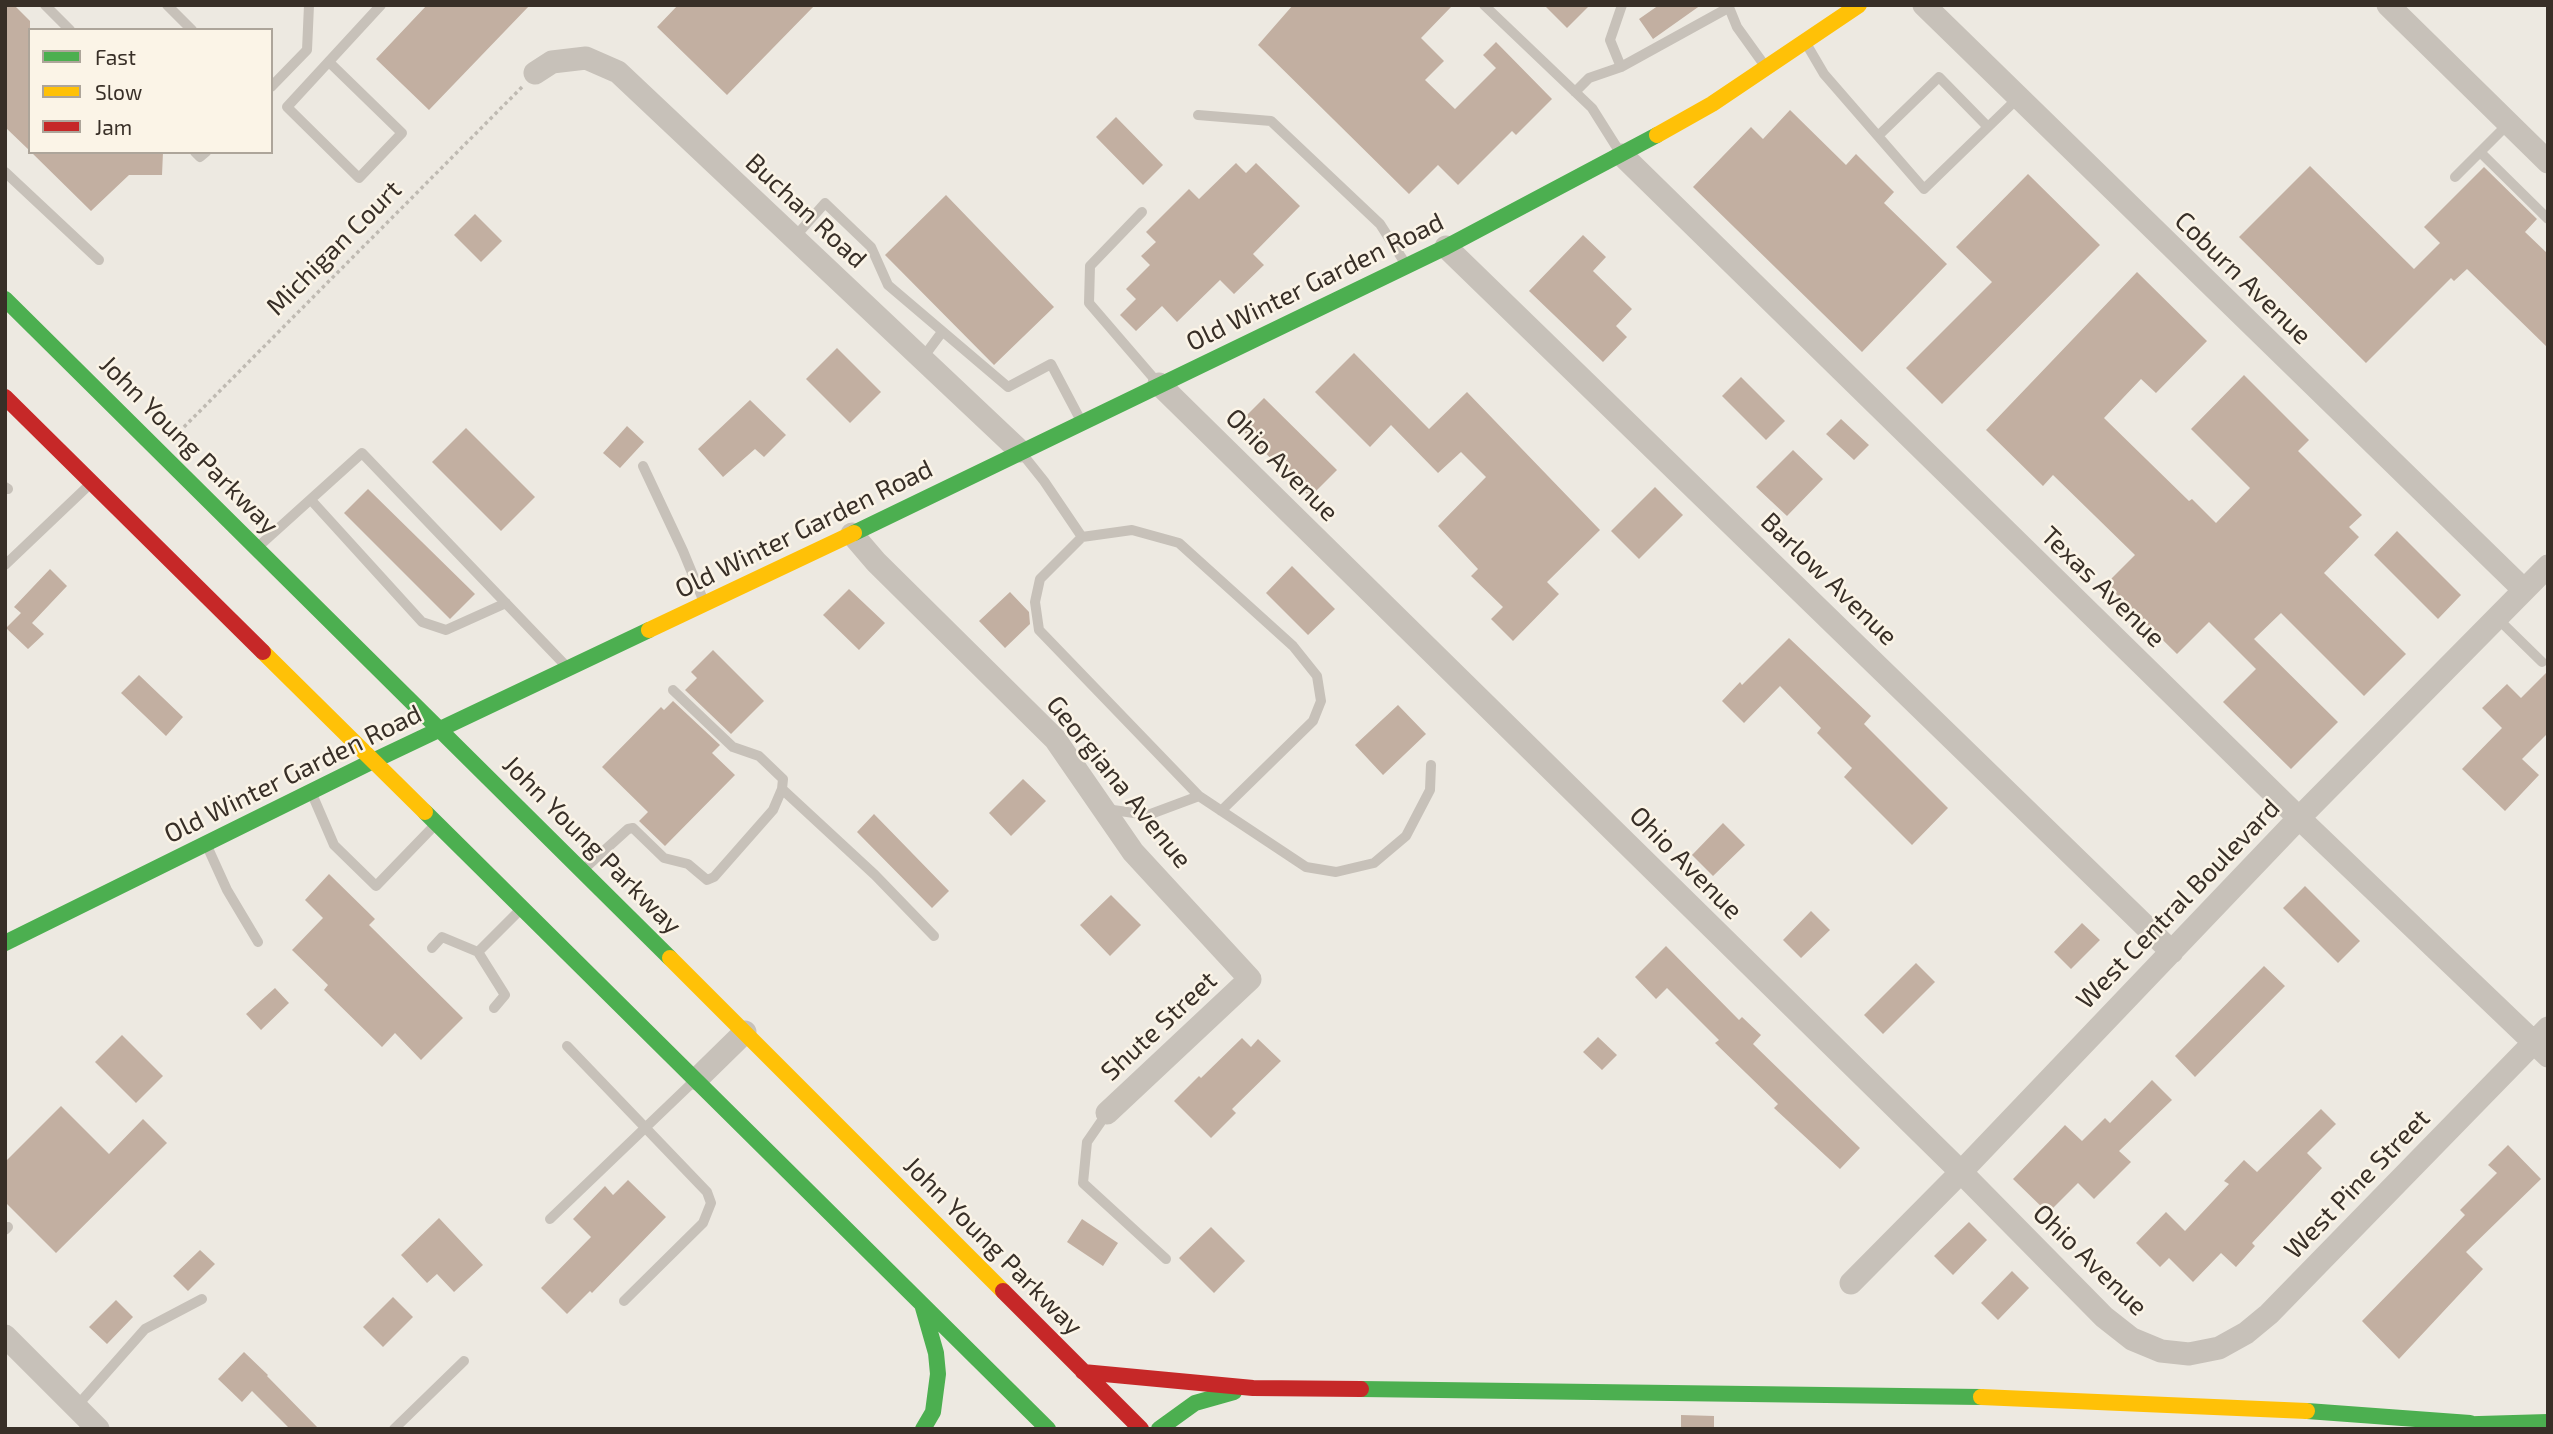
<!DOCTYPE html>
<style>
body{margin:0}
#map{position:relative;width:2553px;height:1434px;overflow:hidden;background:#ede9e1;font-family:"Exo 2",sans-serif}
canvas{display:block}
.frame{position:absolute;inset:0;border:7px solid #382f27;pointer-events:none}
.legend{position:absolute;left:28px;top:28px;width:245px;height:126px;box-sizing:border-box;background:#fbf4e7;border:2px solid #ada59a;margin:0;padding:9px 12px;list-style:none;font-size:21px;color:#382f27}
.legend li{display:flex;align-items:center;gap:14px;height:35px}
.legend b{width:35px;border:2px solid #ada59a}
</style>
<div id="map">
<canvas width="2553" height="1434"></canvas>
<div class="frame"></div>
<ul class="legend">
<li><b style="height:9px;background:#4caf50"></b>Fast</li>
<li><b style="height:9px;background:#ffc107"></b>Slow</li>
<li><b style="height:9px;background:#c62828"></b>Jam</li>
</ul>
</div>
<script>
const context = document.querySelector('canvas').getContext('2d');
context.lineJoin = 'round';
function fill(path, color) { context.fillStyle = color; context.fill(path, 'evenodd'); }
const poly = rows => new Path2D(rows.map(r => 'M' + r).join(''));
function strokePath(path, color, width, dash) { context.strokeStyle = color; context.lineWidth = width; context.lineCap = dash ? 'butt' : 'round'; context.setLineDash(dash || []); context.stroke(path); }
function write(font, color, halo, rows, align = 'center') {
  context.font = font + ' "Exo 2",sans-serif'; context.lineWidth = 5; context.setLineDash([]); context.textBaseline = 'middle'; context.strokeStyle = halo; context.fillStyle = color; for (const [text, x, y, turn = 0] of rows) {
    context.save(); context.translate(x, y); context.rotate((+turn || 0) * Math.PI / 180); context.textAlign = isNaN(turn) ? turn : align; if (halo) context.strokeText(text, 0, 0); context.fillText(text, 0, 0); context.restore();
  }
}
fill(poly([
 [5,5,14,5,30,21,30,151,5,127],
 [427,5,530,5,429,110,376,59],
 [678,5,815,5,727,95,657,27],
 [1293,5,1453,5,1421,38,1444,61,1425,80,1455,109,1496,68,1483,55,1496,42,1552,99,1516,135,1512,131,1458,185,1438,165,1409,194,1258,45],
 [1544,5,1590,5,1567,28],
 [1659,5,1701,5,1653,39,1639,19],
 [1790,110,1846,165,1856,154,1894,192,1884,203,1947,264,1862,352,1693,187,1751,127,1763,139],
 [1116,117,1163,165,1143,185,1096,137],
 [31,152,163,152,162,175,129,175,91,211],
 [1236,163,1246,173,1256,163,1300,206,1253,254,1264,265,1234,294,1220,280,1177,322,1162,306,1136,331,1120,315,1136,299,1126,289,1150,265,1141,256,1156,242,1146,232,1189,189,1199,199],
 [2310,166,2414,269,2440,243,2424,227,2484,167,2537,219,2525,232,2548,254,2548,348,2467,269,2454,281,2451,278,2366,363,2239,237],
 [2028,174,2100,245,1942,404,1906,368,1992,282,1956,247],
 [946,195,1054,307,994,365,885,255],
 [475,214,502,241,481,262,454,235],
 [1583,235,1606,257,1593,271,1632,309,1616,326,1627,337,1603,362,1529,291],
 [2137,272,2207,341,2156,393,2141,379,2104,418,2189,501,2192,499,2216,523,2250,488,2191,429,2244,375,2309,440,2298,451,2362,515,2349,527,2359,537,2324,573,2406,654,2364,696,2281,613,2254,639,2338,722,2291,769,2223,702,2256,669,2209,622,2177,654,2106,584,2135,555,2053,475,2043,486,1986,430],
 [837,348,881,392,850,423,806,379],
 [1354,353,1429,429,1467,392,1600,530,1547,582,1559,594,1513,641,1491,619,1503,607,1471,576,1478,569,1438,526,1486,477,1461,452,1438,473,1391,425,1370,447,1315,392],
 [1741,377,1785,421,1766,440,1722,396],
 [1264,398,1337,470,1310,497,1237,425],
 [750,400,786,435,764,457,755,449,723,477,698,449],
 [1841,419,1869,445,1854,460,1826,434],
 [627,426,644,442,620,468,603,453],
 [466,428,535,497,501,531,432,462],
 [1793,450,1823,479,1787,516,1756,487],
 [1655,487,1683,515,1639,559,1611,531],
 [368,489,475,594,450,619,344,513],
 [2397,531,2461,595,2438,619,2374,555],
 [1292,566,1335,609,1308,635,1266,593],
 [50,569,67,586,32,623,44,634,28,649,6,628,21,613,14,607],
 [849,589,885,623,859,650,823,615],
 [1010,592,1029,612,1030,624,1005,648,979,621],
 [1789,638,1871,716,1864,724,1948,808,1912,845,1844,777,1852,768,1817,733,1821,728,1780,686,1744,723,1722,701,1740,682,1742,685],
 [713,650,764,701,731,734,685,690,697,678,691,672],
 [2548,671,2548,733,2522,759,2539,775,2505,811,2462,769,2502,728,2482,708,2507,684,2521,698],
 [139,675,183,717,166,736,121,693],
 [673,701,720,745,712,753,735,775,665,846,639,821,648,812,602,767,661,707,664,710],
 [1398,705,1426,734,1383,775,1355,745],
 [1023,779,1046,801,1011,836,989,813],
 [874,814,949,891,932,908,857,832],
 [1723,823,1745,845,1713,876,1692,855],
 [329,874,375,919,369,925,463,1018,421,1060,395,1033,382,1047,324,990,328,985,292,950,323,918,305,900],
 [2305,886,2360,941,2338,963,2283,908],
 [1111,895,1141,925,1110,956,1080,925],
 [1811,911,1830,930,1801,958,1783,940],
 [2082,923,2100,940,2071,969,2054,952],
 [1666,946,1739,1020,1742,1017,1761,1035,1753,1044,1860,1148,1840,1169,1774,1108,1778,1104,1715,1043,1719,1040,1667,988,1656,999,1635,977],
 [1916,963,1935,982,1883,1034,1864,1015],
 [2264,966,2285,986,2195,1077,2175,1056],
 [275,988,289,1003,261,1030,246,1014],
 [122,1035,163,1076,136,1103,95,1062],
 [1598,1037,1617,1055,1602,1070,1583,1052],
 [1242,1038,1251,1047,1258,1039,1281,1061,1232,1109,1236,1113,1211,1138,1174,1101,1199,1076,1201,1078],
 [2152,1080,2172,1100,2119,1151,2131,1162,2094,1199,2078,1183,2048,1213,2013,1179,2065,1125,2082,1141,2105,1118,2110,1123],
 [61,1106,109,1154,143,1119,167,1143,56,1253,5,1202,5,1162],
 [2321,1109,2336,1124,2307,1153,2322,1168,2252,1243,2255,1246,2236,1267,2221,1253,2193,1282,2169,1258,2160,1267,2136,1243,2166,1212,2185,1231,2229,1184,2224,1181,2244,1160,2257,1172],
 [2508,1145,2541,1179,2466,1252,2483,1269,2399,1359,2362,1321,2465,1215,2460,1210,2497,1173,2488,1165],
 [628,1180,666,1217,592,1293,590,1291,567,1314,541,1288,591,1237,573,1219,605,1186,613,1195],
 [439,1218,483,1265,454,1292,437,1274,427,1283,401,1255],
 [1082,1219,1118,1243,1103,1266,1067,1242],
 [1969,1222,1987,1240,1953,1275,1934,1256],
 [1211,1227,1245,1261,1214,1293,1179,1258],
 [200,1250,215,1264,188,1291,173,1276],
 [2012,1271,2029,1288,1998,1320,1981,1303],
 [393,1297,413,1317,383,1347,363,1327],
 [116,1300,133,1317,107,1344,89,1327],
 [244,1352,268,1375,267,1376,319,1429,290,1429,252,1391,242,1402,218,1379],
 [1681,1415,1714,1416,1714,1427,1681,1427]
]), '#c2afa1');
strokePath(poly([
 [179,432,522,87]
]), '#bfbab2', 3.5, [3.5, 3.5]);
strokePath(poly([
 [45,5,70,30],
 [167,5,192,30],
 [1484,5,1592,108,1621,154],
 [1622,5,1610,40,1621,67,1728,8],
 [1728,5,1737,27,1765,66],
 [1807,45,1824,74,1924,189,2018,98],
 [329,62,402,133,359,178,287,107,381,5],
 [271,87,307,50,309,5],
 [1575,92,1589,78,1621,67],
 [1198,115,1271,121,1380,224,1405,263],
 [2509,123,2480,152,2548,219],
 [1878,136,1939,77,1988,127],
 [195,152,200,157,206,152],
 [5,172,99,260],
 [2455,177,2480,152],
 [1142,212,1090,266,1089,303,1157,382],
 [794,238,825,203,871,247,888,285,1008,387,1051,364,1080,419],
 [922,359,942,332],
 [1024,456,1044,481,1082,537],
 [643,466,683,551,704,602],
 [5,487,8,489],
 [311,500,422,622,446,630,506,603],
 [260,545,362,453,566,666],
 [5,565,87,487],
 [2497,618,2542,662],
 [782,789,875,875,934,936],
 [312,794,334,845,376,886,434,826],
 [1106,809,1148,815,1199,796],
 [1221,811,1313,721,1321,701,1317,676,1293,646,1179,543,1132,530,1082,537,1040,579,1035,602,1039,630,1199,796,1306,867,1336,872,1374,863,1406,836,1430,790,1431,765],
 [207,846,227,890,258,942],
 [585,868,628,829,633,828,664,858,688,864,707,880,714,877,773,810,782,789,783,779,759,756,733,747,673,690],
 [432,948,442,937,478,952,505,995,494,1008],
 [478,952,518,912],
 [567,1046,707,1192,711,1203,703,1223,624,1301],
 [1107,1113,1087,1142,1083,1183,1166,1259],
 [550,1219,692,1083],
 [5,1230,8,1227],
 [76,1407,145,1329,202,1299],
 [394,1429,464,1361]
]), '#c7c1b9', 10);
strokePath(poly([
 [1924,5,2524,590],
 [2388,5,2548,162],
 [535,73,552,62,586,58,618,72,1020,451],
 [1622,155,2299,818,2548,1056],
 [1446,247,2172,952],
 [1159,384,1961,1172,2104,1317,2132,1339,2161,1351,2189,1354,2219,1348,2246,1333,2269,1314,2548,1028],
 [852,534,876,562,1055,739,1133,852,1250,979,1107,1113],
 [697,1079,745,1032],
 [1851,1283,1961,1172,2299,818,2548,566],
 [5,1336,98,1429]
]), '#c7c1b9', 23);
strokePath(poly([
 [5,299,670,958],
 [854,533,1446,247,1657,135],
 [425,812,1048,1429],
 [5,943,373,761,649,630],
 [922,1304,936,1353,938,1374,933,1412,923,1429],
 [1361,1389,1981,1397],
 [2307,1411,2470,1423],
 [2445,1425,2548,1422],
 [1159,1429,1195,1403,1234,1392]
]), '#4caf50', 16);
strokePath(poly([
 [1657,135,1712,104,1859,5],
 [649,630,854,533],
 [263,652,425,812],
 [670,958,1003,1291],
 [1981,1397,2307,1411]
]), '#ffc107', 16);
strokePath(poly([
 [5,397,263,652],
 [1003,1291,1141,1429],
 [1083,1372,1253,1388,1361,1389]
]), '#c62828', 16);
write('26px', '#382f27', '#fbf4e7', [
 ["Buchan Road",806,211,43],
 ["Michigan Court",334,248,-45],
 ["Coburn Avenue",2243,278,44],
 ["Old Winter Garden Road",1315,282,-26],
 ["John Young Parkway",189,445,45],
 ["Ohio Avenue",1282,465,45],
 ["Old Winter Garden Road",804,529,-26],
 ["Barlow Avenue",1829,579,44],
 ["Texas Avenue",2103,587,44],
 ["Old Winter Garden Road",293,774,-26],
 ["Georgiana Avenue",1119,782,51],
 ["John Young Parkway",592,845,45],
 ["Ohio Avenue",1686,863,45],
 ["West Central Boulevard",2178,904,-46],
 ["Shute Street",1159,1026,-43],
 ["West Pine Street",2357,1184,-46],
 ["John Young Parkway",993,1246,45],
 ["Ohio Avenue",2090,1260,44]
]);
</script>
